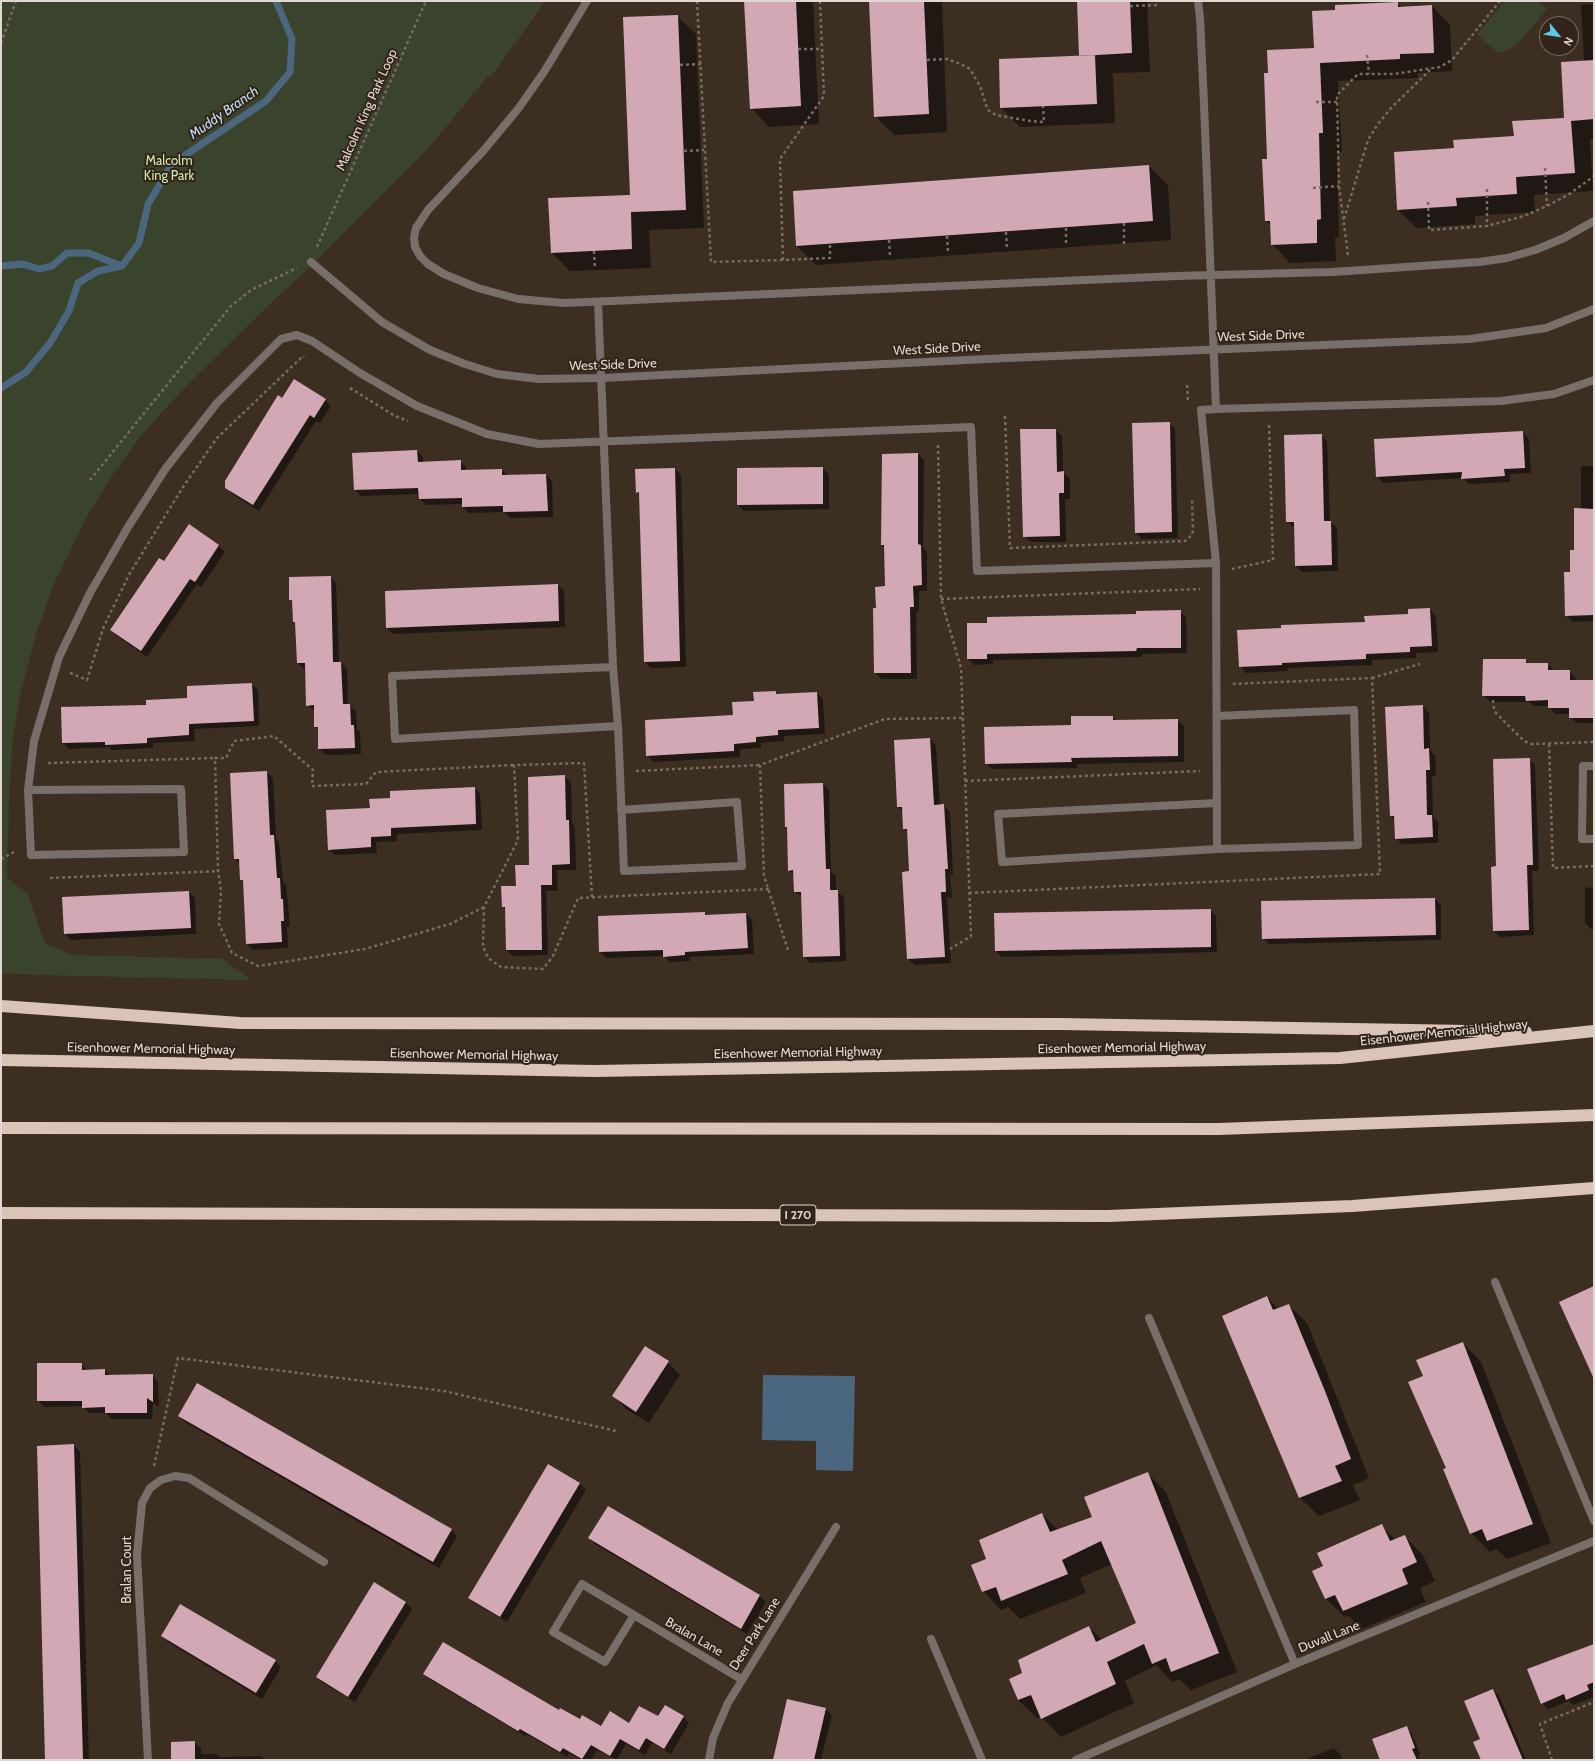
<!DOCTYPE html>
<style>
body{margin:0}
#map{position:relative;width:1595px;height:1761px;overflow:hidden;background:#3d2e22;font-family:Cabin,sans-serif}
canvas{display:block}
.frame{position:absolute;inset:0;border:2px solid #e2d8d1;pointer-events:none}
.north{position:absolute;left:1539px;top:16px;width:40px;height:40px;box-sizing:border-box;background:#322418;border:1px solid #786c62;border-radius:50%;rotate:120deg;font-size:11px;font-weight:700;line-height:16px;text-align:center;color:#e2d8d1}
.north::after{content:'';display:block;margin:auto;width:14px;height:18px;background:#5cc7e7;clip-path:polygon(50% 0,100% 100%,50% 72%,0 100%)}
</style>
<div id="map">
<canvas width="1595" height="1761"></canvas>
<div class="frame"></div>
<div class="north">N</div>
</div>
<script>
const context = document.querySelector('canvas').getContext('2d');
context.lineJoin = 'round';
function fill(path, color) { context.fillStyle = color; context.fill(path, 'evenodd'); }
const poly = rows => new Path2D(rows.map(r => 'M' + r).join(''));
function strokePath(path, color, width, dash) { context.strokeStyle = color; context.lineWidth = width; context.lineCap = dash ? 'butt' : 'round'; context.setLineDash(dash || []); context.stroke(path); }
function write(font, color, halo, rows, align = 'center') {
  context.font = font + ' Cabin,sans-serif'; context.lineWidth = 4; context.setLineDash([]); context.textBaseline = 'middle'; context.strokeStyle = halo; context.fillStyle = color; for (const [text, x, y, turn = 0] of rows) {
    context.save(); context.translate(x, y); context.rotate((+turn || 0) * Math.PI / 180); context.textAlign = isNaN(turn) ? turn : align; if (halo) context.strokeText(text, 0, 0); context.fillText(text, 0, 0); context.restore();
  }
}
fill(poly([
 [1,1,544,1,538,12,490,78,488,76,442,132,421,156,319,258,269,305,189,383,144,432,113,474,86,518,54,584,36,634,20,695,12,746,9,799,7,878,28,894,45,944,74,955,223,959,251,980,38,975,1,973],
 [1505,1,1538,1,1547,9,1516,46,1498,53,1477,34]
]), '#3a442d');
fill(poly([
 [763,1375,855,1376,853,1471,816,1470,816,1441,762,1440]
]), '#4a677f');
fill(poly([
 [745,1,813,1,819,124,769,127,751,108],
 [870,1,942,1,947,132,894,135,875,116],
 [1078,1,1147,1,1150,72,1111,73,1113,75,1115,123,1020,127,1001,108,1081,57],
 [1397,3,1402,8,1432,6,1450,25,1452,71,1418,73,1418,78,1338,81,1342,152,1337,151,1339,237,1335,238,1336,261,1290,263,1272,244,1271,226,1266,221,1269,74],
 [1594,4,1594,139,1590,139,1593,191,1534,195,1535,212,1475,216,1475,224,1417,228,1398,210,1455,149,1515,137,1565,119,1584,61,1581,5],
 [677,16,696,34,704,228,649,230,651,268,570,271,552,253,631,196],
 [1149,166,1168,185,1171,240,816,265,797,246,794,192],
 [283,400,325,400,331,406,320,423,316,421,259,511,232,494,226,487],
 [1169,423,1175,429,1178,538,1142,539,1136,533],
 [1056,430,1062,436,1063,472,1070,479,1070,499,1065,499,1066,542,1031,542,1024,536],
 [1523,432,1529,439,1531,473,1510,474,1510,482,1469,484,1463,478,1383,483,1377,476],
 [1321,435,1327,441,1330,522,1337,528,1338,571,1302,572,1296,566,1295,528,1287,522,1285,436],
 [417,451,423,457,423,463,460,461,466,467,466,471,501,470,508,476,546,475,552,481,553,517,510,518,504,512,469,513,463,507,463,504,426,505,420,499,420,494,361,496,355,490],
 [918,454,924,460,923,548,927,552,927,591,919,591,919,612,916,613,917,679,882,679,875,673,877,609,886,587,885,548,882,545],
 [1581,466,1594,466,1594,621,1573,622,1566,616,1581,510],
 [822,468,829,474,829,509,744,511,738,505],
 [675,469,681,475,686,667,651,668,645,662,640,495,637,492],
 [189,526,219,546,225,552,201,587,197,584,147,657,117,636,111,630,164,562],
 [330,577,336,583,339,663,341,663,347,669,348,705,356,711,357,729,360,732,361,754,326,755,319,749,319,730,315,726,315,711,307,705,306,669,304,669,298,663,296,624,294,622,293,602,290,599],
 [558,585,564,591,565,627,393,634,387,628,386,592],
 [1430,609,1436,616,1438,652,1416,653,1416,658,1372,660,1372,665,1288,668,1288,671,1246,673,1240,666,1366,622,1409,615],
 [1180,611,1186,618,1187,653,1142,654,1142,657,993,660,993,664,974,665,968,659,1137,615],
 [1525,660,1529,664,1547,664,1554,670,1569,671,1576,678,1575,681,1594,681,1594,723,1577,723,1570,717,1570,714,1555,714,1549,706,1533,706,1529,702,1490,702,1484,696],
 [252,684,258,690,259,726,194,729,195,741,153,743,153,748,112,750,109,747,69,749,63,743,147,706,188,699],
 [775,692,779,695,817,693,823,699,825,734,784,736,784,741,761,743,761,748,740,749,740,757,653,762,647,755,734,716,755,702],
 [1423,706,1429,713,1430,750,1435,755,1436,776,1432,776,1433,817,1438,822,1438,843,1402,844,1396,838,1396,821,1390,816],
 [1113,717,1118,721,1177,720,1184,726,1184,762,1077,764,1077,768,992,769,986,763,1072,726],
 [930,739,936,746,940,806,944,805,950,812,953,875,950,875,952,897,947,898,951,963,915,965,908,959,910,872,908,833,904,829,903,812,898,807],
 [1529,759,1535,765,1539,871,1532,871,1534,935,1500,937,1494,931,1497,867],
 [266,772,273,778,276,839,279,842,283,882,286,885,290,926,287,927,288,948,253,950,247,944,244,882,241,879,240,864,235,859,231,774],
 [565,776,571,783,572,823,575,827,576,870,557,870,558,891,546,891,548,955,513,956,507,950,506,910,503,907,530,866],
 [823,784,829,790,831,872,836,876,836,891,844,897,846,961,810,963,804,956,802,897,794,891,794,875,789,870,788,830,786,827],
 [474,788,480,794,482,830,397,834,397,841,376,842,377,853,335,855,329,849,371,809,391,799],
 [1594,887,1594,929,1591,929,1585,923,1585,888],
 [189,892,195,898,196,934,71,940,65,934],
 [1435,899,1441,905,1441,940,1269,944,1263,938],
 [1210,910,1216,916,1217,952,1002,957,996,951],
 [704,913,707,915,746,914,752,920,754,954,690,957,690,961,670,962,664,956,606,958,600,952],
 [1267,1297,1278,1309,1288,1305,1307,1323,1369,1478,1353,1485,1360,1500,1319,1516,1300,1498,1223,1316],
 [1463,1343,1481,1362,1551,1543,1507,1559,1496,1549,1490,1552,1471,1533,1447,1469,1424,1377],
 [668,1362,680,1375,649,1423,626,1409,614,1396],
 [81,1364,87,1370,105,1370,110,1376,152,1375,158,1382,159,1407,153,1403,152,1419,112,1419,106,1413,89,1413,83,1406,44,1407,38,1400],
 [179,1416,451,1530,457,1536,439,1568,185,1422],
 [74,1445,80,1452,89,1760,46,1760],
 [548,1465,580,1484,586,1490,507,1622,476,1604,469,1598],
 [1147,1473,1166,1492,1237,1672,1191,1690,1179,1679,1172,1682,1156,1665,1125,1681,1134,1703,1061,1737,1042,1717,1037,1718,1018,1700,1023,1674,1089,1627,1102,1640,1137,1624,1112,1564,1080,1578,1086,1593,1020,1619,1008,1607,1001,1610,983,1591,987,1559,1042,1514,1058,1530,1093,1518],
 [608,1507,760,1596,766,1602,747,1634,595,1544,589,1538],
 [1381,1526,1396,1540,1404,1536,1423,1555,1435,1581,1420,1588,1426,1602,1362,1629,1349,1616,1345,1617,1326,1599,1313,1572,1324,1567],
 [374,1583,406,1603,412,1609,355,1702,323,1683,317,1677],
 [162,1636,275,1661,281,1667,262,1699,168,1642],
 [1594,1646,1594,1697,1573,1705,1569,1701,1548,1709,1542,1703],
 [425,1674,559,1711,580,1721,602,1727,630,1724,658,1718,683,1717,689,1723,671,1754,652,1743,645,1755,626,1744,617,1760,597,1750,591,1760,581,1760,569,1753,567,1757,526,1734,525,1736,431,1680],
 [1493,1690,1499,1696,1526,1760,1482,1760,1481,1740],
 [825,1709,832,1715,821,1760,774,1760],
 [1406,1728,1412,1734,1420,1754,1418,1755,1420,1760,1381,1760],
 [194,1742,201,1748,201,1754,216,1754,220,1757,261,1756,265,1760,172,1760],
 [1334,1748,1340,1754,1342,1760,1304,1760]
]), '#0007');
strokePath(poly([
 [1,266,23,264,39,269,52,266,67,253,89,253,121,266],
 [1,388,26,372,50,343,69,311,78,283,98,271,122,266,139,243,148,204,172,164,266,101,290,72,292,39,276,1]
]), '#4a677f', 7);
fill(poly([
 [744,1,796,1,801,106,750,109],
 [869,1,924,1,929,114,874,117],
 [1077,1,1130,1,1132,53,1079,56],
 [1398,2,1398,7,1432,5,1434,53,1400,54,1400,59,1320,63,1323,133,1319,133,1321,219,1317,220,1317,243,1271,245,1270,221,1265,221,1262,159,1267,159,1264,73,1268,73,1267,50,1314,48,1312,11,1335,10,1335,5],
 [678,15,686,210,631,212,632,249,551,253,548,198,630,195,623,17],
 [1095,55,1097,104,1000,108,999,59],
 [1594,60,1594,119,1571,121,1575,173,1516,177,1517,194,1456,198,1457,206,1397,210,1394,152,1454,148,1453,140,1514,136,1512,121,1564,118,1561,62],
 [1149,165,1153,221,796,246,793,191],
 [294,379,326,399,314,418,310,415,253,505,225,488,225,481,278,395,282,398],
 [1170,422,1172,532,1135,533,1132,423],
 [1020,429,1056,429,1057,472,1064,471,1064,493,1059,493,1060,536,1023,537],
 [1523,431,1525,468,1504,469,1505,476,1461,479,1462,472,1376,477,1374,439],
 [1322,434,1324,521,1331,521,1332,565,1295,566,1294,522,1286,522,1284,435],
 [417,450,418,462,461,460,461,470,502,469,502,475,546,474,548,511,503,512,503,506,462,507,462,498,419,499,418,488,354,490,352,453],
 [918,453,918,544,921,545,922,585,913,586,914,607,910,607,911,673,874,673,873,608,876,608,875,587,885,586,884,545,881,545,882,454],
 [823,467,823,504,737,505,737,468],
 [675,468,680,661,644,662,639,492,636,493,635,469],
 [1574,508,1594,509,1594,615,1565,616,1564,572,1570,572,1570,550,1574,550],
 [189,524,219,545,195,582,190,579,141,651,110,630,159,558,164,561],
 [331,576,333,662,341,662,343,704,350,704,351,725,354,725,355,748,318,749,318,727,314,727,314,705,306,706,305,663,297,663,295,622,293,622,292,600,289,600,289,577],
 [558,584,559,621,386,628,385,591],
 [1430,608,1432,646,1410,647,1410,652,1366,654,1366,659,1282,663,1282,665,1239,667,1237,630,1281,628,1281,625,1365,622,1364,616,1408,614,1408,609],
 [1181,610,1181,648,1137,648,1136,651,987,654,987,659,967,659,967,623,987,623,987,617,1136,614,1136,611],
 [1483,659,1526,659,1526,663,1548,663,1548,670,1570,670,1570,680,1594,680,1594,718,1569,718,1569,708,1548,708,1548,700,1526,701,1525,696,1482,696],
 [252,683,254,721,189,724,189,735,147,738,147,743,105,745,105,742,62,743,61,707,146,705,146,700,187,698,187,686],
 [776,691,776,694,817,692,819,728,778,730,778,735,756,737,756,742,734,744,734,751,646,756,645,720,733,715,732,702,754,701,753,692],
 [1423,705,1424,749,1429,748,1430,770,1426,770,1427,815,1432,815,1433,837,1395,839,1394,816,1390,816,1385,707],
 [1071,716,1113,716,1113,720,1178,719,1178,756,1071,758,1072,762,985,764,984,727,1071,725],
 [930,738,934,805,944,804,948,869,945,869,946,892,941,892,945,957,907,959,902,872,909,871,907,829,903,829,902,807,897,807,894,740],
 [1530,758,1533,865,1527,865,1529,930,1493,931,1491,867,1496,866,1493,759],
 [267,771,270,835,274,835,277,878,280,878,281,899,283,899,284,921,281,921,282,942,246,944,243,880,240,880,239,859,234,859,230,773],
 [565,775,566,820,569,820,570,864,552,865,552,885,541,885,542,950,506,950,505,907,502,907,501,886,516,886,515,865,529,865,528,777],
 [823,783,826,869,830,869,830,890,838,890,840,956,803,957,801,892,794,892,793,870,788,871,787,827,785,827,784,784],
 [475,787,476,824,391,828,391,836,371,837,371,847,328,850,326,810,370,808,369,799,390,798,390,791],
 [189,891,191,928,64,934,62,897],
 [1435,898,1436,935,1262,939,1261,901],
 [1211,909,1211,947,995,951,994,913],
 [705,912,705,915,746,913,748,948,685,952,685,955,663,957,663,950,599,952,598,916],
 [1594,1286,1594,1379,1559,1302],
 [1267,1296,1273,1310,1289,1304,1325,1391,1351,1459,1335,1466,1342,1481,1299,1498,1222,1316],
 [1463,1342,1533,1524,1487,1541,1482,1529,1470,1534,1443,1469,1446,1468,1408,1382,1423,1376,1416,1360],
 [645,1346,669,1361,636,1412,612,1396],
 [37,1363,82,1363,82,1370,105,1369,105,1375,153,1374,153,1402,147,1398,147,1413,105,1413,105,1407,82,1408,82,1401,37,1401],
 [197,1383,452,1529,433,1562,178,1416],
 [74,1444,83,1760,45,1760,37,1446],
 [548,1464,580,1483,500,1617,468,1598],
 [1148,1472,1219,1653,1171,1672,1166,1658,1152,1664,1144,1644,1107,1662,1116,1684,1041,1719,1031,1695,1018,1700,1009,1679,1022,1673,1018,1660,1089,1626,1096,1642,1136,1623,1101,1541,1062,1560,1068,1574,1001,1601,996,1587,982,1592,971,1565,986,1559,979,1540,1042,1513,1050,1532,1092,1517,1084,1497],
 [608,1506,760,1595,741,1629,588,1538],
 [1382,1524,1390,1541,1405,1535,1417,1562,1402,1569,1408,1584,1343,1611,1335,1595,1325,1599,1312,1571,1323,1566,1317,1553],
 [374,1582,406,1602,348,1697,316,1677],
 [180,1604,276,1660,256,1693,161,1636],
 [443,1642,559,1710,560,1708,580,1719,582,1715,601,1726,610,1711,629,1723,639,1706,658,1716,665,1705,684,1716,664,1749,646,1738,639,1750,620,1739,610,1756,591,1745,582,1759,563,1748,560,1752,520,1729,518,1731,423,1674],
 [1594,1644,1594,1682,1587,1685,1589,1690,1566,1700,1564,1694,1541,1704,1527,1669],
 [1493,1689,1509,1727,1523,1760,1481,1760,1473,1742,1480,1739,1464,1701],
 [787,1699,826,1708,814,1760,773,1760],
 [1407,1726,1415,1748,1412,1749,1417,1760,1380,1760,1372,1739],
 [195,1741,195,1760,171,1760,171,1742]
]), '#d2a8b4');
strokePath(poly([
 [697,1,711,262,783,260],
 [820,1,824,96,780,159,783,260,830,258,830,244],
 [1130,6,1160,5],
 [1,43,16,1],
 [798,49,822,49],
 [1367,55,1369,74],
 [927,60,947,59,961,64,970,69,980,86,986,105,989,111,996,115,1030,121,1044,122,1043,106],
 [680,65,701,64],
 [1316,102,1337,102],
 [684,151,704,150],
 [1545,168,1547,206],
 [1313,188,1339,186],
 [1487,189,1487,226],
 [1428,202,1429,230,1487,226,1524,216,1547,206,1568,195,1594,176],
 [1344,219,1368,140,1378,124,1391,108,1430,70],
 [1124,223,1124,244],
 [1066,228,1066,246],
 [1006,232,1007,249],
 [947,236,948,252],
 [889,240,890,255],
 [317,247,426,1],
 [594,251,595,269],
 [1348,255,1339,186,1337,95,1358,74,1394,74,1440,67,1452,60,1500,1],
 [1187,385,1188,401],
 [350,388,395,416,408,421],
 [1005,416,1010,548,1185,541,1192,535,1193,530,1192,499],
 [938,445,941,599,961,668,971,936,950,949],
 [90,480,231,306,251,290,297,268],
 [1232,569,1273,560,1269,423],
 [941,599,1200,589],
 [70,673,87,680,104,626,130,573,183,487,217,438,303,356,304,357],
 [1372,678,1420,664],
 [1493,700,1493,705,1496,713,1524,741,1531,744,1594,742],
 [1549,744,1553,868,1594,866],
 [48,763,215,758],
 [636,771,760,765],
 [965,781,1200,771],
 [1,859,14,852],
 [50,878,218,871],
 [969,893,1380,874,1372,678,1232,684],
 [592,897,584,763,514,765,518,840,484,907,483,947,488,958,501,967,543,969,553,956,578,898,769,889],
 [484,907,450,924,365,949,258,966,232,953,219,924,221,891,218,871,215,758,226,758,234,741,274,736,313,770,312,786,366,784,376,772,514,765],
 [788,950,764,876,760,765,885,719,962,718],
 [154,1466,178,1358,444,1391,616,1431],
 [1552,1760,1540,1724,1594,1702]
]), '#796b61', 2.5, [3, 3]);
strokePath(poly([
 [587,1,544,72,518,109,484,150,428,210,416,228,414,237,415,247,420,256,428,264,444,274,478,288,518,299,565,303,1176,276,1333,272,1479,262,1507,258,1535,250,1564,238,1594,221],
 [1198,1,1200,18,1204,104,1216,409,1201,410,1216,563,1217,849],
 [598,302,613,667,618,726,624,871,742,866,737,802,621,810],
 [1216,409,1501,401,1554,394,1594,380],
 [613,667,392,676,395,739,618,726],
 [1217,716,1354,710,1358,845,1217,849,1002,862,998,814,1217,803],
 [1594,766,1583,766,1582,839,1594,839],
 [28,790,181,789,184,852,31,855,28,790,34,741,59,657,90,593,128,527,166,468,217,403,281,339,297,335,312,341,360,373,417,406,487,434,539,444,971,427,977,571,1216,563],
 [1495,1282,1594,1521],
 [1149,1318,1295,1664],
 [931,1639,982,1760]
]), '#786f6a', 8);
strokePath(poly([
 [311,262,382,322,430,350,465,364,497,374,539,379,602,378,1007,358,1470,339,1546,328,1594,309],
 [634,1615,605,1662,553,1632,582,1584,741,1679],
 [148,1760,137,1555,142,1503,150,1488,161,1480,175,1476,189,1478,324,1562],
 [709,1760,713,1738,728,1703,836,1527],
 [1076,1760,1295,1664,1594,1541]
]), '#786f6a', 8);
strokePath(poly([
 [1,1006,240,1023,1062,1024,1526,1032],
 [1,1060,595,1071,1340,1058,1594,1031],
 [1,1128,1219,1129,1594,1115],
 [1,1213,1108,1216,1352,1206,1594,1188]
]), '#d9c4b7', 12);
for (const [x, y, w] of [
 [798,1215,36]
]) { const box = new Path2D(); box.roundRect(x - w / 2, y - 10, w, 20, 3); context.fillStyle = '#322418'; context.fill(box); strokePath(box, '#e2d8d1', 1); }
write('bold 12px', '#e2d8d1', null, [
 ["I 270",798,1215]
]);
write('13px', '#e2d8d1', '#322418', [
 ["Malcolm King Park Loop",367,110,-66],
 ["West Side Drive",1261,336,-2],
 ["West Side Drive",937,349,-3],
 ["West Side Drive",613,365,-2],
 ["Eisenhower Memorial Highway",1444,1033,-6],
 ["Eisenhower Memorial Highway",1122,1048,-1],
 ["Eisenhower Memorial Highway",151,1049,1],
 ["Eisenhower Memorial Highway",798,1053,-1],
 ["Eisenhower Memorial Highway",474,1055,1],
 ["Bralan Court",127,1570,-90],
 ["Deer Park Lane",755,1634,-58],
 ["Bralan Lane",694,1637,30],
 ["Duvall Lane",1329,1637,-22]
]);
write('13px', '#cfe8ae', '#322418', [
 ["Malcolm",169,161],
 ["King Park",169,176]
]);
write('italic 14px', '#beddf7', '#322418', [
 ["Muddy Branch",224,113,-35]
]);
</script>
